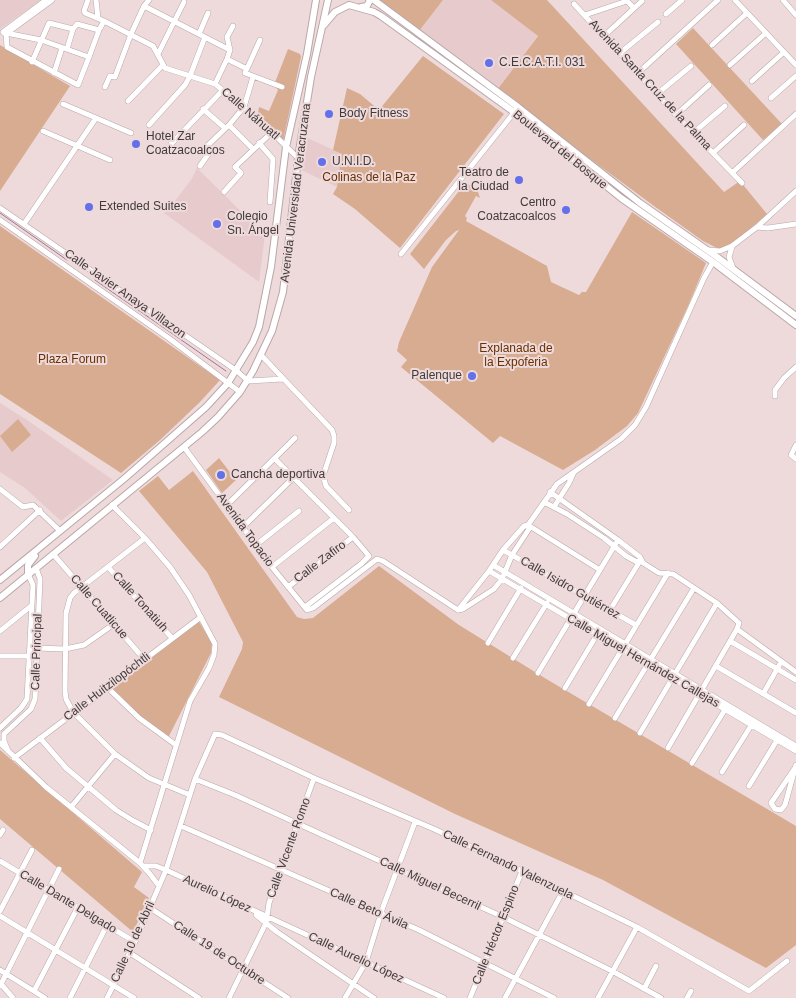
<!DOCTYPE html>
<meta charset="utf-8">
<style>
body{margin:0}
canvas{display:block;background:#eedadb}
</style>
<canvas width="796" height="998"></canvas>
<script>
const context = document.querySelector('canvas').getContext('2d');
context.lineJoin = 'round';
function fill(path, color) { context.fillStyle = color; context.fill(path, 'evenodd'); }
const poly = rows => new Path2D(rows.map(r => 'M' + r).join(''));
function strokePath(path, color, width, dash) { context.strokeStyle = color; context.lineWidth = width; context.lineCap = dash ? 'butt' : 'round'; context.setLineDash(dash || []); context.stroke(path); }
function write(font, color, halo, rows, align = 'center') {
  context.font = font + ' Helvetica,sans-serif'; context.lineWidth = 4; context.setLineDash([]); context.textBaseline = 'middle'; context.strokeStyle = halo; context.fillStyle = color; for (const [text, x, y, turn = 0] of rows) {
    context.save(); context.translate(x, y); context.rotate((+turn || 0) * Math.PI / 180); context.textAlign = isNaN(turn) ? turn : align; if (halo) context.strokeText(text, 0, 0); context.fillText(text, 0, 0); context.restore();
  }
}
fill(poly([
 [0,0,41,0,0,29],
 [443,0,491,0,538,35,497,90,419,31],
 [307,138,343,154,337,187,301,170],
 [197,168,265,235,259,282,164,213,171,206,191,180],
 [0,403,27,420,113,480,61,521,25,488,0,472]
]), '#e7cbcc');
fill(poly([
 [379,0,443,0,419,31],
 [491,0,547,0,724,192,740,181,767,214,743,235,727,246,719,249,703,241,654,206,497,90,538,36],
 [693,28,782,124,763,140,676,44],
 [0,45,70,86,0,191],
 [288,49,300,54,301,57,283,141,257,119,259,107,269,111,278,90,274,85],
 [423,56,504,114,400,248,355,209,333,194,337,187,342,154,333,150,347,88,360,94,379,110],
 [466,182,478,192,480,198,476,196,465,216,467,218,466,221,547,266,551,282,579,295,582,292,586,292,632,212,706,263,688,306,638,413,627,426,595,450,563,470,500,436,493,443,401,367,407,360,397,351,399,342,432,267,459,230,456,231,446,240,424,269,410,254],
 [0,226,220,380,200,402,160,440,121,473,0,394],
 [18,419,31,435,12,452,0,436],
 [219,458,236,480,222,493,206,470],
 [193,471,297,617,304,619,313,618,379,566,459,625,548,680,796,826,796,945,766,968,603,880,455,814,219,697,242,649,243,642,207,572,139,491,158,476,169,490],
 [198,620,212,643,211,653,168,738,136,713,110,688],
 [0,750,142,872,134,887,149,898,133,932,0,819]
]), '#d7ac91');
strokePath(poly([
 [0,213,67,260],
 [95,280,226,371]
]), '#9e7696', 1);
const minor = poly([
 [88,0,84,11,85,13,104,21,153,46,165,68,215,84,259,120,298,158],
 [96,0,98,18],
 [735,0,796,65],
 [783,0,796,15],
 [574,4,676,115,742,183],
 [144,6,230,50],
 [666,14,682,0],
 [585,15,627,1,634,8],
 [4,33,3,32,46,0],
 [7,33,52,0],
 [199,34,208,13],
 [604,36,642,1],
 [260,40,245,73,282,87],
 [712,45,747,13],
 [67,49,73,29,77,24,99,30],
 [620,53,658,22],
 [158,54,184,2],
 [89,57,41,40,6,33,7,47,78,85,89,57,99,30,104,21],
 [227,59,247,69],
 [32,62,49,23,73,29],
 [730,65,766,33],
 [54,73,62,48],
 [638,73,718,0],
 [752,81,784,52],
 [215,84,227,59,230,50,227,37,233,26],
 [105,87,110,76,115,77,131,34,144,6,149,0],
 [657,94,691,66],
 [771,98,796,76],
 [128,101,163,65],
 [203,109,225,128],
 [676,115,709,85],
 [96,118,131,133],
 [149,125,185,85,190,76,205,37],
 [229,125,253,149],
 [43,131,110,160],
 [693,133,725,106],
 [259,143,273,159,270,202],
 [171,144,223,90],
 [713,153,744,125],
 [200,166,209,153,206,147,229,125,244,107,253,77],
 [732,173,796,114],
 [224,192,241,173,235,167,271,133],
 [0,208,237,371,248,381,283,379],
 [0,220,170,339,240,392],
 [24,224,96,118,63,104],
 [757,227,768,228,796,224],
 [732,247,729,257,733,268],
 [708,250,720,251,732,246,757,227,796,191],
 [401,254,516,110],
 [261,355,332,430,334,436,334,443,324,473,324,479,326,486,349,510],
 [775,396,775,390,784,378,796,367],
 [796,445,791,455,796,459],
 [184,447,272,567,307,610,313,608,377,559,383,561,458,610],
 [275,459,353,537,369,556,361,564,305,607],
 [0,489,23,507,33,505,60,531],
 [550,492,618,540,640,557,643,563,659,573,673,574,717,603,739,623,737,629,668,748],
 [544,502,567,514,604,538,626,556,637,562,640,560],
 [112,505,145,538,170,567,189,595,215,644,214,655,209,668,190,701,140,863],
 [227,505,295,438],
 [554,507,569,483,574,472],
 [528,525,600,570],
 [243,527,293,478],
 [145,538,74,593,70,598,66,613,65,691,66,699,73,712,115,754,149,778,190,795],
 [256,545,299,511],
 [0,547,40,510],
 [503,550,636,625],
 [53,554,144,659],
 [493,565,796,746],
 [108,567,172,638],
 [272,567,334,518],
 [489,571,796,751],
 [288,587,353,537],
 [458,610,463,609,494,589,502,579,512,555,529,529,528,525,557,484,621,439,635,425,646,407,704,278,713,262],
 [458,610,489,571,503,550,524,526,528,525],
 [610,610,640,561],
 [737,629,796,672],
 [0,631,31,606],
 [730,641,796,680],
 [488,643,521,588],
 [37,648,65,649,84,645,114,624],
 [0,656,29,656],
 [513,658,547,603],
 [716,666,796,713],
 [538,673,618,540],
 [107,687,139,718,176,745],
 [565,688,598,633],
 [763,694,781,662],
 [589,704,668,573],
 [615,718,694,588],
 [0,728,21,708,27,699,33,585,28,574],
 [640,733,717,603],
 [40,738,66,768,116,810,132,820,151,830],
 [0,743,46,787,140,863,150,874,159,886],
 [8,751,4,741,4,734,31,709,35,699,40,579,36,568],
 [14,758,201,617],
 [692,763,726,708],
 [795,768,771,803,775,809,781,810,785,805,796,765],
 [722,772,752,724],
 [195,779,235,795,503,917,612,971,661,998],
 [749,786,779,737],
 [71,807,115,754],
 [181,826,419,930,554,998],
 [0,835,3,830],
 [0,861,135,942],
 [143,866,156,866,166,870,444,998],
 [150,908,288,998],
 [0,911,32,850],
 [256,915,277,932,374,998],
 [0,916,134,998],
 [130,953,199,998],
 [0,970,45,998],
 [1,984,13,998],
 [0,986,59,869],
 [644,989,656,966],
 [34,991,78,907],
 [70,998,107,925],
 [107,998,135,942,166,870,195,779,215,734,222,735,314,778,434,829,522,871,637,927,749,991,787,961],
 [229,998,266,923,269,903,314,778],
 [345,998,366,962,383,907,415,822],
 [470,998,522,871],
 [505,998,563,891],
 [598,998,637,927],
 [687,998,691,991]
]);
const major = poly([
 [374,0,518,107,640,203,717,257,796,316],
 [361,7,367,6,370,0],
 [324,25,335,12,349,5,374,12,381,16,514,112,621,198,713,262,796,325],
 [28,574,28,565,35,556],
 [0,580,125,478,206,407,228,383,253,342,259,327,271,267,286,147,307,54,316,0],
 [0,598,202,432,218,417,240,392,253,371,272,331,283,292,298,158,311,77,328,0]
]);
strokePath(minor, '#baa7a9', 6);
strokePath(major, '#baa7a9', 8);
strokePath(minor, '#fff', 5);
strokePath(major, '#fff', 6);
for (const [x, y, r, color] of [
 [489,63,5,"#6370e9"],
 [329,114,5,"#6370e9"],
 [136,144,5,"#6370e9"],
 [322,162,5,"#6370e9"],
 [519,180,5,"#6370e9"],
 [89,207,5,"#6370e9"],
 [566,210,5,"#6370e9"],
 [217,224,5,"#6370e9"],
 [472,376,5,"#6370e9"],
 [221,475,5,"#6370e9"]
]) { const dot = new Path2D(); dot.arc(x, y, r, 0, 2 * Math.PI); context.fillStyle = color; context.fill(dot); strokePath(dot, '#eedadb', 2); }
write('12px', '#413a3a', '#eedadb', [
 ["C.E.C.A.T.I. 031",499,63],
 ["Body Fitness",339,114],
 ["Hotel Zar",146,137],
 ["Coatzacoalcos",146,151],
 ["U.N.I.D.",332,162],
 ["Teatro de",509,173,"right"],
 ["la Ciudad",509,187,"right"],
 ["Centro",556,203,"right"],
 ["Coatzacoalcos",556,217,"right"],
 ["Extended Suites",99,207],
 ["Colegio",227,217],
 ["Sn. Ángel",227,231],
 ["Palenque",462,376,"right"],
 ["Cancha deportiva",231,475]
], 'left');
write('12px', '#413a3a', '#eedadb', [
 ["Avenida Santa Cruz de la Palma",650,85,47],
 ["Calle Náhuatl",250,114,41],
 ["Boulevard del Bosque",560,150,39],
 ["Avenida Universidad Veracruzana",296,193,-83],
 ["Calle Javier Anaya Villazon",125,294,35],
 ["Avenida Topacio",245,530,54],
 ["Calle Zafiro",320,562,-37],
 ["Calle Isidro Gutiérrez",570,588,30],
 ["Calle Tonatiuh",140,602,48],
 ["Calle Cuatlicue",99,607,49],
 ["Calle Principal",37,652,-88],
 ["Calle Miguel Hernández Callejas",643,661,30],
 ["Calle Huitzilopóchtli",107,687,-37],
 ["Calle Vicente Romo",289,848,-70],
 ["Calle Fernando Valenzuela",508,865,26],
 ["Calle Miguel Becerril",430,884,25],
 ["Aurelio López",217,894,25],
 ["Calle Dante Delgado",68,902,31],
 ["Calle Beto Ávila",369,909,24],
 ["Calle Héctor Espino",496,935,-68],
 ["Calle 10 de Abril",133,942,-65],
 ["Calle 19 de Octubre",219,953,33],
 ["Calle Aurelio López",356,958,25]
]);
write('12px', '#693100', '#eedadb', [
 ["Colinas de la Paz",369,178],
 ["Explanada de",516,349],
 ["la Expoferia",516,363],
 ["Plaza Forum",72,360]
]);
</script>
